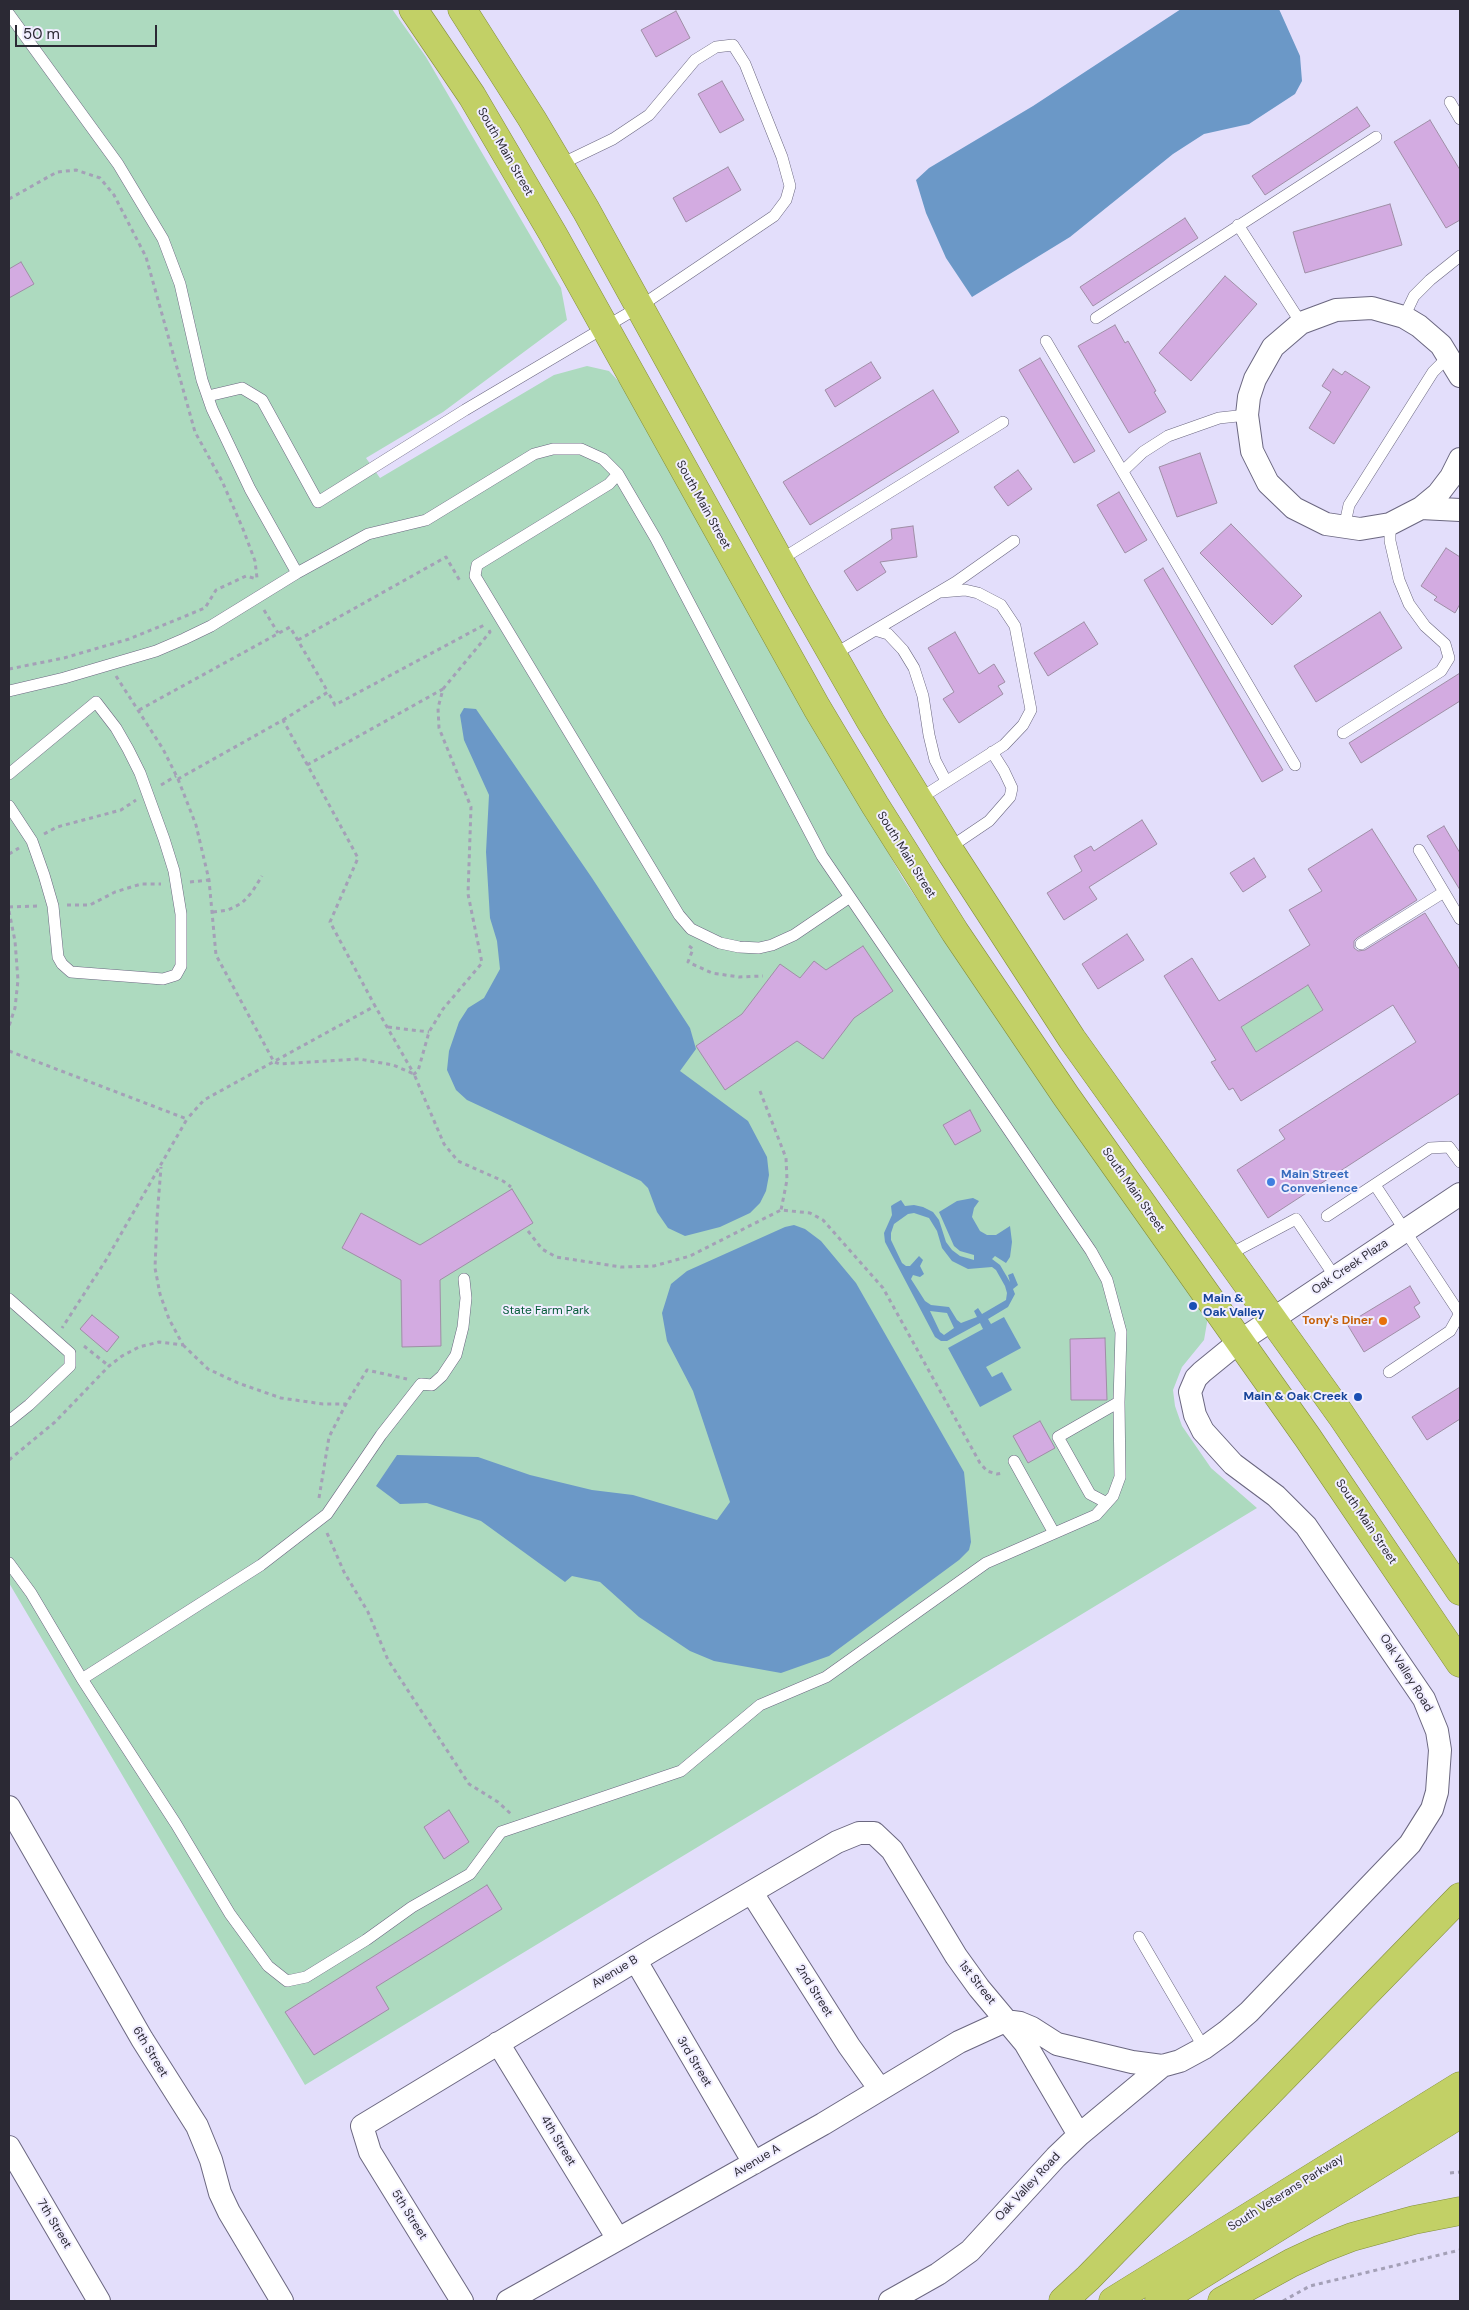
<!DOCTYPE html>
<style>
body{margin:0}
#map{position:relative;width:1469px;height:2310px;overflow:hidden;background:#e3defb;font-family:"DM Sans",sans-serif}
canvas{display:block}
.frame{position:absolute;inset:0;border:10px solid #2b2934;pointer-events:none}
.scale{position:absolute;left:15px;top:25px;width:142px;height:22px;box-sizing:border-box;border:2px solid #2b2934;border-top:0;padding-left:6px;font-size:15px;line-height:18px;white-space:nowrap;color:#2b2934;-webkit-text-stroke:4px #f0edff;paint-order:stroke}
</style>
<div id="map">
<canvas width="1469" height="2310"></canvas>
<div class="frame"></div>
<div class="scale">50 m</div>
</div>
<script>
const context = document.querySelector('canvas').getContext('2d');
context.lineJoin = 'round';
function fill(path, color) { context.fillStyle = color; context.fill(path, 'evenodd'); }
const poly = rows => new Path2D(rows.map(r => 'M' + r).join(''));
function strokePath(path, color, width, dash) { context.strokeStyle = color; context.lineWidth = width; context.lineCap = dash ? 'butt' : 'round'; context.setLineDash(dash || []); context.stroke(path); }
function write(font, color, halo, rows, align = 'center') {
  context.font = font + ' "DM Sans",sans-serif'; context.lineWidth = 4; context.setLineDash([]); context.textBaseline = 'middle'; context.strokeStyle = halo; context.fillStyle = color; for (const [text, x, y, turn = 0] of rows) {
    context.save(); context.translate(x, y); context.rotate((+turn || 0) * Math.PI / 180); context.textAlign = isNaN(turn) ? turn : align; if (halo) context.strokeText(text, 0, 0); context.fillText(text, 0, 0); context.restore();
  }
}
fill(poly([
 [9,9,392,9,426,57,561,288,567,320,443,412,366,458,380,478,554,375,587,366,609,371,622,385,902,877,1000,1023,1208,1317,1204,1340,1182,1367,1173,1390,1175,1406,1182,1426,1211,1468,1257,1508,305,2085,9,1583],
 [1308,985,1323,1010,1256,1052,1241,1027]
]), '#addabf');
fill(poly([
 [1181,9,1279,9,1300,56,1302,81,1295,94,1249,124,1204,134,1173,154,1070,237,972,297,946,258,926,213,916,180,929,168,1033,106],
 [464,708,476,709,592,878,690,1028,696,1049,680,1071,748,1121,767,1157,769,1175,766,1191,760,1203,750,1213,720,1227,685,1236,668,1228,657,1212,648,1188,641,1181,467,1100,456,1090,447,1070,449,1051,459,1022,468,1008,484,998,500,969,497,941,490,918,486,852,489,795,464,740,460,715],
 [973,1198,979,1201,974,1208,972,1217,980,1231,987,1235,996,1235,1010,1226,1012,1242,1010,1257,1006,1263,995,1256,992,1259,1000,1265,1010,1282,1008,1275,1013,1273,1018,1285,1013,1289,1015,1294,1008,1307,988,1319,991,1324,1004,1317,1021,1348,986,1367,992,1377,1002,1372,1012,1390,980,1407,948,1348,983,1329,980,1323,947,1341,941,1341,935,1337,885,1242,884,1233,892,1215,891,1206,894,1204,901,1200,905,1206,914,1205,923,1207,933,1212,939,1220,946,1242,952,1250,960,1256,974,1260,974,1255,960,1251,954,1246,939,1212,957,1201],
 [914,1213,929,1218,937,1231,942,1248,952,1261,968,1269,992,1267,996,1270,1005,1286,1007,1293,1006,1300,982,1314,978,1308,974,1311,977,1317,961,1323,957,1320,949,1307,931,1305,925,1301,911,1279,913,1275,920,1277,924,1274,920,1266,923,1260,919,1256,910,1266,906,1266,902,1263,891,1240,891,1233,894,1224,908,1214],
 [930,1311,947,1313,954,1328,944,1335,940,1332],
 [794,1225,805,1229,821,1241,856,1283,964,1472,971,1542,969,1550,959,1560,829,1656,781,1673,714,1661,690,1651,639,1617,600,1582,572,1576,565,1582,481,1521,427,1503,400,1504,376,1486,397,1455,478,1457,530,1475,592,1490,633,1495,717,1520,730,1502,693,1391,667,1341,662,1313,671,1284,687,1271,785,1227]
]), '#6b98c7');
const building = poly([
 [676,11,690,38,656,57,641,30,676,11],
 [722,81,744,120,720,133,698,94,722,81],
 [1357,107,1370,126,1265,195,1252,176,1357,107],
 [1430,120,1460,170,1460,220,1446,228,1394,142,1430,120],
 [728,167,741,190,686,222,673,198,728,167],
 [1390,204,1402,245,1305,273,1293,232,1390,204],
 [1185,218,1198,238,1093,306,1080,287,1185,218],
 [21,262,34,284,9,298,9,269,21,262],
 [1225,276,1257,304,1191,381,1159,353,1225,276],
 [1115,325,1125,343,1128,341,1156,391,1154,392,1166,412,1129,433,1078,346,1115,325],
 [1040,358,1095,451,1074,463,1019,370,1040,358],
 [871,362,881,378,835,407,825,390,871,362],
 [1333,369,1342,375,1345,371,1370,387,1334,444,1309,428,1331,392,1322,386,1333,369],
 [933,390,959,432,810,525,783,482,933,390],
 [1200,453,1217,503,1177,517,1159,467,1200,453],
 [1018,470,1032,489,1008,506,994,487,1018,470],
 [1119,492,1147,540,1125,553,1097,505,1119,492],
 [1231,524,1302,596,1272,625,1200,553,1231,524],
 [913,526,917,557,880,562,886,572,857,591,844,571,892,539,891,529,913,526],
 [1446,548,1460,557,1460,604,1455,613,1434,600,1437,597,1421,586,1446,548],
 [1163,568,1283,770,1262,782,1144,580,1163,568],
 [1380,612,1402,648,1316,702,1294,666,1380,612],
 [1084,622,1098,644,1048,676,1034,653,1084,622],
 [955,632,979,674,994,664,1005,682,998,686,1003,694,959,723,943,699,954,692,928,648,955,632],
 [1460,673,1460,701,1361,763,1349,743,1460,673],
 [1142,820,1157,844,1089,887,1097,899,1064,920,1047,893,1082,871,1074,856,1091,846,1094,851,1142,820],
 [1444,826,1460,853,1460,890,1427,836,1444,826],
 [1372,829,1417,900,1357,938,1354,941,1354,948,1358,951,1365,950,1425,913,1460,970,1460,1093,1268,1218,1237,1170,1285,1139,1279,1130,1416,1042,1393,1005,1241,1101,1233,1088,1229,1090,1211,1062,1216,1060,1164,976,1192,958,1219,1001,1310,945,1289,910,1322,891,1308,869,1372,829],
 [1308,985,1323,1010,1256,1052,1241,1027,1308,985],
 [1254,858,1266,877,1243,892,1230,873,1254,858],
 [1127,934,1144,960,1098,989,1082,964,1127,934],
 [863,946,893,991,854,1018,823,1059,797,1041,725,1090,696,1046,742,1014,780,964,800,978,814,961,826,970,863,946],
 [970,1110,981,1131,955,1145,943,1125,970,1110],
 [512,1189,533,1223,440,1280,441,1346,402,1347,401,1280,342,1248,361,1213,420,1245,512,1189],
 [1410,1286,1420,1303,1414,1307,1420,1317,1364,1352,1347,1324,1410,1286],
 [92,1315,119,1337,107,1352,80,1329,92,1315],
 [1105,1338,1107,1400,1071,1400,1070,1339,1105,1338],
 [1460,1387,1460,1419,1427,1440,1412,1417,1460,1387],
 [1040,1421,1055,1448,1028,1463,1013,1436,1040,1421],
 [449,1810,469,1842,444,1859,424,1827,449,1810],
 [487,1885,502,1909,376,1987,389,2009,314,2055,285,2012,487,1885]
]);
fill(building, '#d3abe1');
strokePath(building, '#9f8ea6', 1);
const service = poly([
 [9,14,118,164,163,239,180,284,202,380,212,409,250,489,297,573],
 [1450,102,1460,119],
 [1238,225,1301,323],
 [1404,317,1414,296,1430,280,1460,256],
 [1096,318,1376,137],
 [1046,341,1295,765],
 [208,396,242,388,262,400,318,502,465,410,639,307,774,216,786,200,790,186,782,157,745,64,733,45,716,47,695,60,649,115,613,139,559,165],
 [1123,471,1143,452,1168,436,1219,418,1247,415],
 [618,474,609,484,477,565,475,576,679,915,691,929,720,943,739,947,759,948,772,945,794,935,850,897],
 [1344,528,1349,505,1433,372,1449,356],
 [780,560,1003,422],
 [875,630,888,634,903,650,914,668,923,696,929,735,935,760,946,781],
 [833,655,956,582,1014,541],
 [9,691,64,678,156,651,184,639,211,626,297,573,368,534,426,520,534,454,553,449,581,449,603,459,618,474,656,539,822,856,1091,1251,1107,1280,1121,1332,1119,1402,1120,1477,1113,1496,1096,1515,986,1563,826,1677,760,1705,681,1771,501,1832,470,1874,412,1907,366,1940,306,1977,287,1981,268,1966,230,1914,176,1824,82,1679,31,1593,9,1563],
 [1343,733,1441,671,1449,658,1445,644,1425,626,1409,604,1399,580,1390,541,1390,524],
 [9,774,96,702,116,728,128,749,140,773,164,839,174,871,181,914,181,966,176,975,163,979,71,972,62,964,58,957,53,906,44,875,32,841,9,806],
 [919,799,1004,745,1023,725,1031,710,1015,626,1001,605,978,593,965,590,941,592],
 [949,848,989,821,1010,797,1012,788,1004,771,992,752],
 [1419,850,1460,919],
 [1361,944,1444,892],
 [1375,1185,1458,1311,1459,1315,1450,1331,1389,1372],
 [1327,1216,1430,1148,1449,1147,1460,1162],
 [1228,1255,1296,1219,1335,1277],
 [9,1299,70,1353,70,1366,29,1405,9,1421],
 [1014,1461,1054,1533],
 [1107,1503,1090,1494,1058,1437,1119,1402],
 [82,1679,261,1565,327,1514,381,1435,421,1384,432,1385,442,1376,456,1355,463,1327,466,1298,464,1279],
 [1139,1937,1204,2048]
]);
const minor = poly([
 [1460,376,1441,345,1419,326,1404,317,1372,308,1336,310,1301,323,1273,347,1255,379,1249,397,1247,415,1252,451,1268,483,1294,508,1326,524,1360,529,1390,524,1421,508,1438,494,1451,477,1460,459],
 [1421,508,1460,510],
 [9,1807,142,2039,197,2126,211,2160,220,2193,229,2212,282,2301],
 [752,1893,849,2046,879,2088],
 [636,1961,754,2163],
 [498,2043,618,2239],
 [9,2147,99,2301],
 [462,2301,370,2152,362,2126,656,1948,837,1842,859,1833,874,1833,892,1850,956,1956,979,1988,1025,2043,1079,2135],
 [508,2301,823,2124,959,2042,1005,2021,1020,2023,1032,2028,1057,2044,1132,2062,1162,2066],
 [890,2301,938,2274,970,2251,1056,2157,1079,2135,1162,2066,1180,2061,1204,2048,1226,2032,1249,2012,1410,1844,1432,1809,1437,1792,1440,1750,1437,1731,1424,1699,1306,1526,1276,1496,1233,1464,1203,1431,1195,1415,1190,1392,1196,1378,1202,1372,1240,1341,1460,1194]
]);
const trunk = poly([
 [413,9,472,96,553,234,817,708,875,805,955,932,1066,1096,1308,1438,1460,1663],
 [462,9,532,119,586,210,799,596,871,722,950,851,1072,1039,1341,1415,1460,1591],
 [1063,2301,1088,2278,1460,1897],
 [1113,2301,1460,2086],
 [1159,2301,1460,2114],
 [1222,2301,1291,2263,1321,2249,1352,2237,1414,2220,1460,2211]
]);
strokePath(service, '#6b6780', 12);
strokePath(minor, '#6b6780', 24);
strokePath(trunk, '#838e3c', 29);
strokePath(poly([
 [9,199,57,172,76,170,100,178,114,195,146,257,195,432,222,481,243,529,255,561,257,578],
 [264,610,278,633],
 [298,640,446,557,460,581],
 [9,669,64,658,129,639,205,608,216,590,246,576,257,579],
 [116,676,163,749,178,779,283,720,358,858,330,922,375,1006,204,1100,187,1119],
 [443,689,490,632,489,630],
 [139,710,290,627,328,692],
 [283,720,328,692,335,705,486,624],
 [307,765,443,689,438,708,439,728,471,807,468,894,482,963,443,1009,429,1032,418,1071,414,1074,375,1006],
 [178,779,196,825,209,880,216,955,274,1062,280,1064,359,1059,393,1065,414,1074,444,1144,458,1161,503,1181,511,1187],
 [161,785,176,776],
 [44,834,57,827,121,810,136,800],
 [9,854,19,848],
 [190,882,209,880],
 [67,905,90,905,115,892,141,884,161,884],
 [9,907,38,906],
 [9,911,15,941,18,980,15,1008,9,1026],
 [213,912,228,910,242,903,252,892,262,876],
 [689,946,693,949,688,962,712,973,739,977,763,976],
 [388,1027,429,1032],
 [9,1051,187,1119,106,1260,62,1328],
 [760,1091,786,1158,787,1180,781,1210],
 [528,1231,542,1249,556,1257,621,1267,654,1266,690,1256,781,1210,810,1213,823,1220,883,1288,980,1463,987,1471,997,1474,1004,1473],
 [183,1345,208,1369,238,1383,281,1398,323,1404,346,1404,367,1370,407,1379],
 [84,1346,109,1366],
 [9,1460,55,1422,109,1366,122,1356,139,1347,159,1342,183,1345,169,1319,160,1294,155,1268,157,1218,161,1167],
 [319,1498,329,1437,346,1404],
 [327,1533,344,1572,368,1612,388,1660,469,1784,498,1802,511,1814],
 [1450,2173,1460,2172],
 [1283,2301,1310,2286,1460,2250]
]), '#a4a0b7', 3, [4, 4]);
strokePath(service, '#fff', 11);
strokePath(minor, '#fff', 22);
strokePath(trunk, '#c2d066', 28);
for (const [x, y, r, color] of [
 [1271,1182,5,"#3f7fe0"],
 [1193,1306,5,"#1a4fb4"],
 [1383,1321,5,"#e8710a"],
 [1358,1397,5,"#1a4fb4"]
]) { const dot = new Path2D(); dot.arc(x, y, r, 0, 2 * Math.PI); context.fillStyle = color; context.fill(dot); strokePath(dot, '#f0edff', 2); }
write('12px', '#2b2934', '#f0edff', [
 ["South Main Street",505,152,60],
 ["South Main Street",703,505,61],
 ["South Main Street",906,855,58],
 ["South Main Street",1133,1190,55],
 ["Oak Creek Plaza",1350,1267,-34],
 ["South Main Street",1366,1522,56],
 ["Oak Valley Road",1406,1673,58],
 ["Avenue B",615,1972,-31],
 ["1st Street",977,1983,52],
 ["2nd Street",814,1991,58],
 ["6th Street",150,2052,59],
 ["3rd Street",694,2062,59],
 ["4th Street",558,2141,59],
 ["Avenue A",757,2161,-31],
 ["Oak Valley Road",1028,2187,-47],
 ["South Veterans Parkway",1286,2193,-32],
 ["5th Street",409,2215,58],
 ["7th Street",54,2224,59]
]);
write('bold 12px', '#366cbe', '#f0edff', [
 ["Main Street",1281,1175],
 ["Convenience",1281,1189]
], 'left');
write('bold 12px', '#164399', '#f0edff', [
 ["Main &",1203,1299],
 ["Oak Valley",1203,1313],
 ["Main & Oak Creek",1348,1397,"right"]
], 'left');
write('12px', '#055b39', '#f0edff', [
 ["State Farm Park",546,1311]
]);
write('bold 12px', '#c56008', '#f0edff', [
 ["Tony's Diner",1373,1321]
], 'right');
</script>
